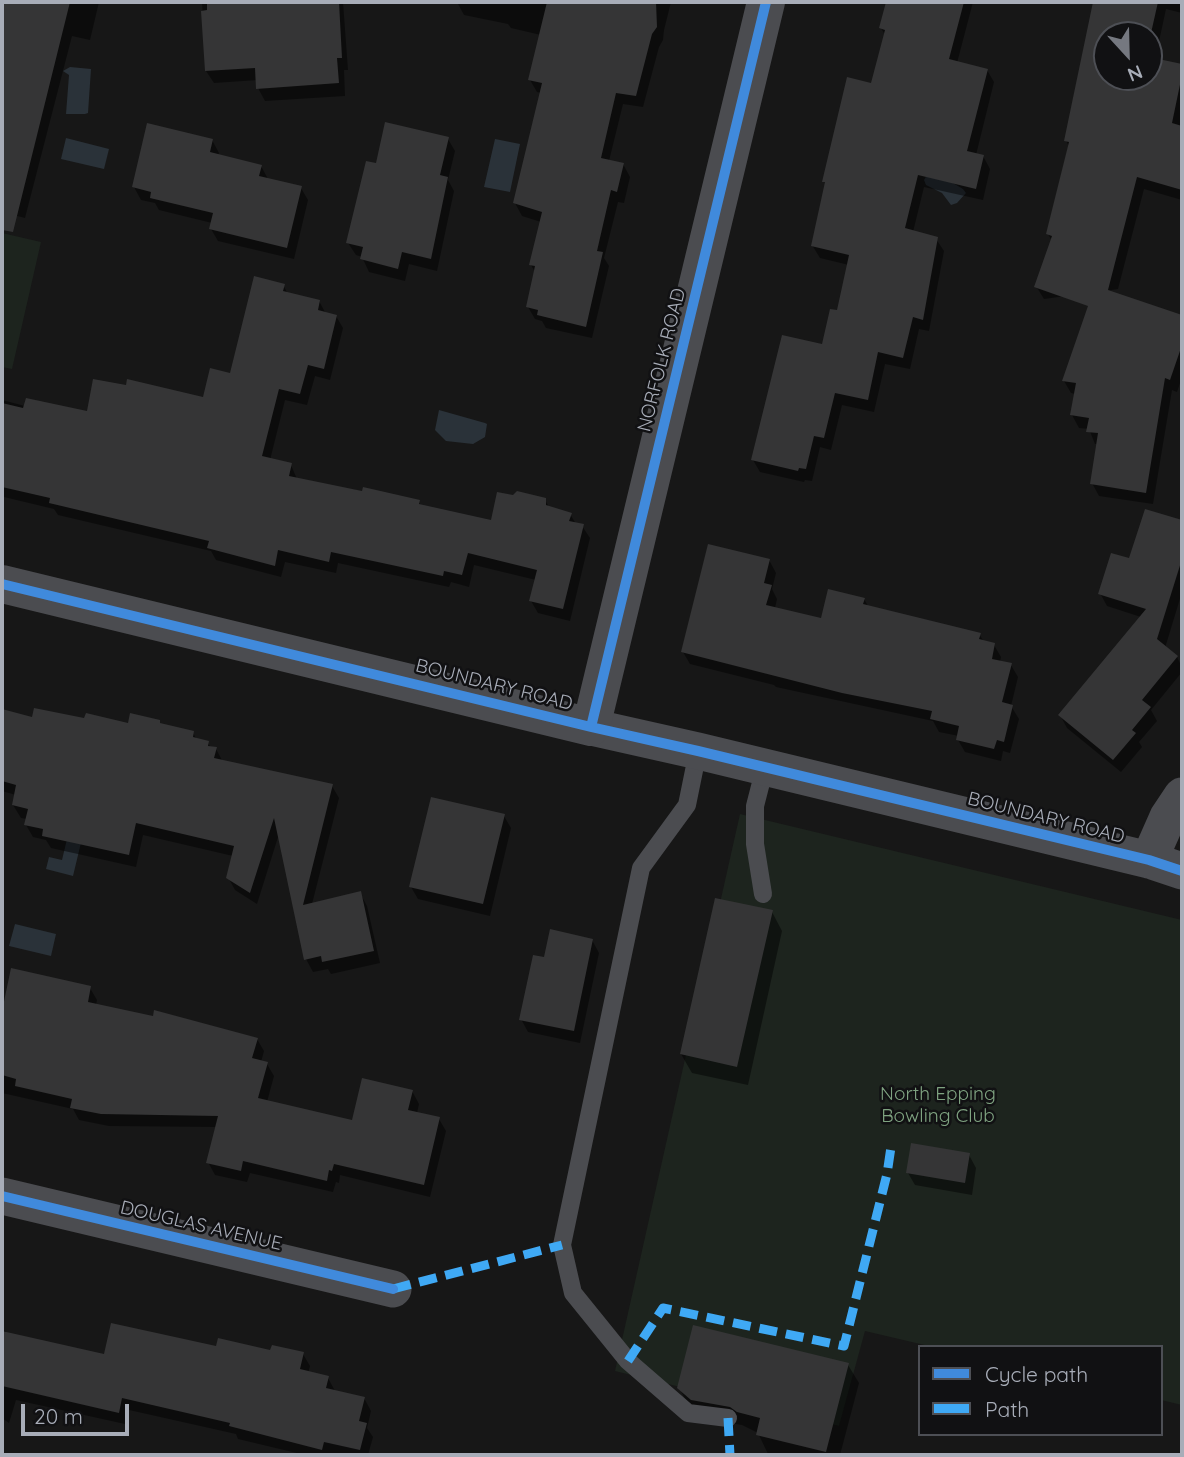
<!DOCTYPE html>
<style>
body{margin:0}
#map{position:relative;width:1184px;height:1457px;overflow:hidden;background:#171717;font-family:Quicksand,sans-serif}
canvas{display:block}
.frame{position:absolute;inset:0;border:4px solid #a8adb8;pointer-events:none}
.legend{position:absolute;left:918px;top:1345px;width:245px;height:91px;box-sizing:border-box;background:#111113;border:2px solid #4d4f55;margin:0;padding:9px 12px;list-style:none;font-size:21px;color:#a8adb8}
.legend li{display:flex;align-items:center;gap:14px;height:35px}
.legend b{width:35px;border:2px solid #4d4f55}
.north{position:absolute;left:1093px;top:21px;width:70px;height:70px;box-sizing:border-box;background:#111113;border:2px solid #4d4f55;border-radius:50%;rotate:158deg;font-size:19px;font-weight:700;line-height:28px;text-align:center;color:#a8adb8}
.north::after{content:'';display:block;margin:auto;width:24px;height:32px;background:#757880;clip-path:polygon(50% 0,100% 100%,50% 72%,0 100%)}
.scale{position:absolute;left:21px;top:1404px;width:108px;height:32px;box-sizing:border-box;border:4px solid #a8adb8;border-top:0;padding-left:9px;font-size:21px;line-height:24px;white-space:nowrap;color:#a8adb8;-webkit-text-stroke:5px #111113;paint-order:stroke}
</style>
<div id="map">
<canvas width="1184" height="1457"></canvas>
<div class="frame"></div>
<ul class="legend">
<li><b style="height:9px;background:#408adc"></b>Cycle path</li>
<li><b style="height:9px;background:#3fa9f5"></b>Path</li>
</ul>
<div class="north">N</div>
<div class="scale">20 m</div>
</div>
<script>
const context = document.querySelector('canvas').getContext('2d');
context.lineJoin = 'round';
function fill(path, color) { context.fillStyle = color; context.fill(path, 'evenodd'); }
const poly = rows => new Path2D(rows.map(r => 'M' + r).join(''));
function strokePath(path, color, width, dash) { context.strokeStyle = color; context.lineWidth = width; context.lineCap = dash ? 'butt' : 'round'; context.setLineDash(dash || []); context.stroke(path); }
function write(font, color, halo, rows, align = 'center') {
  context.font = font + ' Quicksand,sans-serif'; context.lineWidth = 5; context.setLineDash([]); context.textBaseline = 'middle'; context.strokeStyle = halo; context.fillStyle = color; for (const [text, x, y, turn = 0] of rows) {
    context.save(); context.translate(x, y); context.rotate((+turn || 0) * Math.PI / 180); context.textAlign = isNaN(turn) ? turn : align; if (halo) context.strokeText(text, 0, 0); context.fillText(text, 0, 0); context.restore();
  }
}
fill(poly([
 [2,233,41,242,12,369,2,367],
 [740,814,1182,920,1182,1405,1161,1400,1161,1347,933,1347,865,1331,839,1426,615,1371]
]), '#1d241e');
fill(poly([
 [70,67,91,69,88,113,85,114,66,114,69,75,63,71],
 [66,138,109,149,104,169,61,159],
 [495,139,520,144,510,192,484,187],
 [927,175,948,180,963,189,966,193,957,203,951,205,942,193,926,185,924,180],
 [439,410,485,423,487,424,485,437,473,444,446,441,435,430],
 [71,822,85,826,73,876,46,869,49,857,62,860],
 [15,924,56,934,51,956,9,946]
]), '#2a3239');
fill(poly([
 [2,2,99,2,90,40,72,36,25,218,2,212],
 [202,2,343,2,348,70,344,70,345,96,265,101,258,88,258,80,214,83,206,71],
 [457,2,671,2,664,30,663,40,659,47,643,107,623,104,609,161,623,164,630,177,624,203,618,202,604,258,609,266,592,338,546,328,542,321,535,319,528,307,535,272,531,265,541,222,522,216,515,203,541,93,537,92,530,80,541,35,511,28,508,24,464,15],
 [888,2,973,2,957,63,987,70,994,82,976,155,983,156,990,169,983,200,924,187,913,232,936,239,944,251,929,331,919,329,910,369,885,364,874,412,842,405,831,450,820,447,812,481,805,480,804,482,760,472,753,460,823,346,838,312,849,265,820,258,812,245,826,184,824,181,872,85,885,35,881,28],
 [1131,2,1182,2,1182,13,1166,9,1155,60,1182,66,1182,200,1144,189,1118,289,1105,291,1182,317,1182,377,1177,392,1172,390,1153,504,1099,496,1092,483,1098,444,1095,444,1089,429,1079,428,1072,415,1076,394,1071,393,1064,381,1095,292,1044,299,1036,286,1052,241,1048,234,1069,147,1066,140,1091,21,1148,33],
 [1107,35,1149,35,1149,77,1107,77],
 [448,139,455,151,448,180,454,191,437,271,409,264,405,281,369,272,362,257,356,255,348,243,377,165],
 [212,140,219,153,218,156,261,166,268,179,301,188,308,200,294,259,218,241,211,229,212,223,159,210,155,203,141,200,134,187],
 [283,285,288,294,319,301,326,314,336,316,343,328,330,380,315,376,307,405,285,400,270,460,291,465,297,479,419,502,421,506,492,523,545,500,549,507,570,514,576,524,582,526,590,538,570,621,538,613,531,601,536,580,474,565,469,587,451,582,449,587,338,563,336,573,285,562,281,577,216,560,211,551,58,515,54,509,4,497,2,507,2,400,25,406,88,413,204,399,231,375],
 [1146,511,1182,522,1182,592,1165,648,1177,657,1182,667,1182,672,1151,710,1157,721,1139,742,1142,747,1121,772,1067,728,1060,715,1141,617,1107,606,1100,593,1130,560],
 [769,560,776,573,772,589,777,599,775,608,822,620,864,599,868,606,979,634,984,642,994,645,1001,657,1000,662,1011,665,1018,677,1011,706,1019,719,1010,753,1003,751,1001,761,965,752,958,740,959,736,939,732,933,721,776,687,774,685,690,664,683,652],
 [2,711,33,719,161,726,193,733,197,740,208,743,211,748,216,749,223,762,332,786,339,798,312,904,360,893,367,906,380,963,331,974,328,969,313,972,306,959,279,834,257,904,235,890,228,877,233,856,143,835,136,867,51,848,46,840,33,837,26,825,27,819,21,818,13,805,16,795,2,791],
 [504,816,511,828,490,916,418,899,411,887],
 [772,912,782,931,748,1085,692,1073,681,1054],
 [592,940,599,953,580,1043,528,1032,521,1019,546,959],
 [90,988,97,1000,96,1005,257,1039,264,1051,261,1062,267,1064,274,1076,267,1102,353,1122,412,1091,419,1104,417,1113,439,1119,446,1131,430,1197,340,1175,339,1183,336,1182,333,1192,250,1173,247,1182,215,1175,208,1162,217,1127,109,1126,79,1120,73,1109,2,1093,2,1001],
 [969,1155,976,1168,972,1195,915,1185,908,1173],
 [2,1329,11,1335,106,1356,217,1348,303,1354,310,1366,308,1373,328,1378,335,1391,364,1398,371,1411,367,1428,373,1437,368,1455,331,1453,305,1455,238,1439,236,1434,129,1410,125,1424,16,1400,9,1423,2,1418],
 [848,1365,859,1383,840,1455,768,1454,758,1433,742,1425,703,1419,690,1407,679,1388]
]), '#0007');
fill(poly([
 [2,2,70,2,13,232,2,230],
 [207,2,339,2,342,58,337,58,339,83,256,89,255,68,205,71,201,11,207,10],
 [547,2,656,2,657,27,652,34,636,96,616,93,601,158,624,163,617,192,611,190,597,251,603,252,586,327,537,315,538,310,526,307,535,266,529,265,542,212,513,203,542,83,528,80],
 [886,2,964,2,949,59,988,69,967,151,984,155,976,189,918,175,905,228,938,237,923,320,913,317,903,358,878,352,868,400,835,393,824,438,814,436,806,469,799,468,798,471,751,460,782,335,822,344,830,309,837,310,849,255,811,246,825,182,822,182,847,77,871,83,885,30,879,28],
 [1093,2,1158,2,1149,42,1149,35,1107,35,1107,77,1149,77,1149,57,1182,64,1182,75,1172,123,1182,126,1182,190,1137,177,1108,290,1182,315,1182,345,1170,380,1165,378,1146,493,1090,484,1098,433,1086,432,1089,418,1070,415,1076,383,1062,381,1088,306,1034,287,1052,236,1046,234,1069,142,1064,141],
 [385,122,449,137,440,175,448,177,431,259,402,252,398,269,360,259,363,247,346,243,366,161,376,163],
 [147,123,213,139,210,152,262,165,259,176,302,186,287,248,209,229,213,213,150,198,151,192,132,187],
 [254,276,285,284,283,291,320,300,318,310,337,315,324,369,308,365,300,394,279,389,262,456,292,463,289,476,362,491,363,487,420,500,419,504,491,520,497,492,513,495,517,491,546,498,546,505,572,513,569,521,584,524,563,609,529,601,537,570,468,553,462,575,444,571,443,576,331,552,329,562,278,550,275,566,207,548,209,541,49,503,50,498,2,487,2,403,23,408,26,398,87,411,93,379,126,385,127,379,203,397,210,368,230,373],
 [1145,509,1182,520,1182,559,1157,639,1178,656,1142,700,1151,707,1132,730,1136,733,1113,760,1058,715,1146,609,1098,594,1111,553,1129,558],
 [708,544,770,559,764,583,772,585,766,605,821,618,828,589,865,598,863,604,981,633,979,639,995,643,992,659,1012,663,1002,702,1013,705,1004,742,997,740,994,749,956,740,959,726,930,719,932,711,842,693,681,652],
 [34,708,84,718,86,713,128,723,130,713,160,720,160,723,194,731,193,737,209,741,208,746,217,747,214,758,333,784,303,905,361,891,374,951,322,962,321,956,304,960,274,818,250,893,226,878,234,846,136,823,129,855,42,836,43,829,24,825,28,809,12,805,16,785,2,781,2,709,32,717],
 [431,797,505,814,483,904,409,887],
 [715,898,773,910,737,1067,680,1054],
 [550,929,593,939,574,1031,519,1020,533,955,544,957],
 [11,968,91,986,88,1002,153,1016,154,1010,258,1038,252,1058,268,1062,258,1098,352,1120,362,1078,413,1090,408,1110,440,1117,424,1185,334,1164,332,1171,329,1170,327,1181,243,1161,241,1171,206,1163,218,1116,101,1114,70,1108,72,1099,15,1086,16,1079,2,1075,2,1011],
 [911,1143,970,1153,965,1183,906,1173],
 [111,1323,216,1346,218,1338,270,1350,272,1345,304,1352,300,1369,329,1376,326,1388,365,1397,359,1421,367,1423,360,1450,324,1442,322,1450,229,1426,230,1423,122,1398,119,1413,2,1386,2,1331,104,1354],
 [693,1325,849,1363,826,1452,756,1435,760,1418,737,1412,730,1407,691,1400,677,1388]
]), '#353536');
strokePath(poly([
 [698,751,687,805,641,868,562,1245,573,1293,628,1361,688,1413,728,1418],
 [763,894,755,844,755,806,765,767]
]), '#4b4c50', 18);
strokePath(poly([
 [591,727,698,751,1149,860,1182,871],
 [1149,860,1168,817,1182,796],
 [2,1196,393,1289]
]), '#4b4c50', 37);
strokePath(poly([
 [2,584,591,727,766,2]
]), '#4b4c50', 38);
strokePath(poly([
 [393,1289,562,1245],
 [628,1361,663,1308,844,1346,887,1174,891,1147],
 [728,1418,730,1455]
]), '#3fa9f5', 9, [18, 9]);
strokePath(poly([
 [2,584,591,727,698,751,1149,860,1182,871],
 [591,727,766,2],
 [2,1196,393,1289]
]), '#408adc', 10);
write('19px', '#a8adb8', '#111113', [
 ["NORFOLK ROAD",662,360,-76],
 ["BOUNDARY ROAD",494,685,14],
 ["BOUNDARY ROAD",1046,818,14],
 ["DOUGLAS AVENUE",201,1226,13]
]);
write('19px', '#7fa381', '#111113', [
 ["North Epping",938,1094],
 ["Bowling Club",938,1116]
]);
</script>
